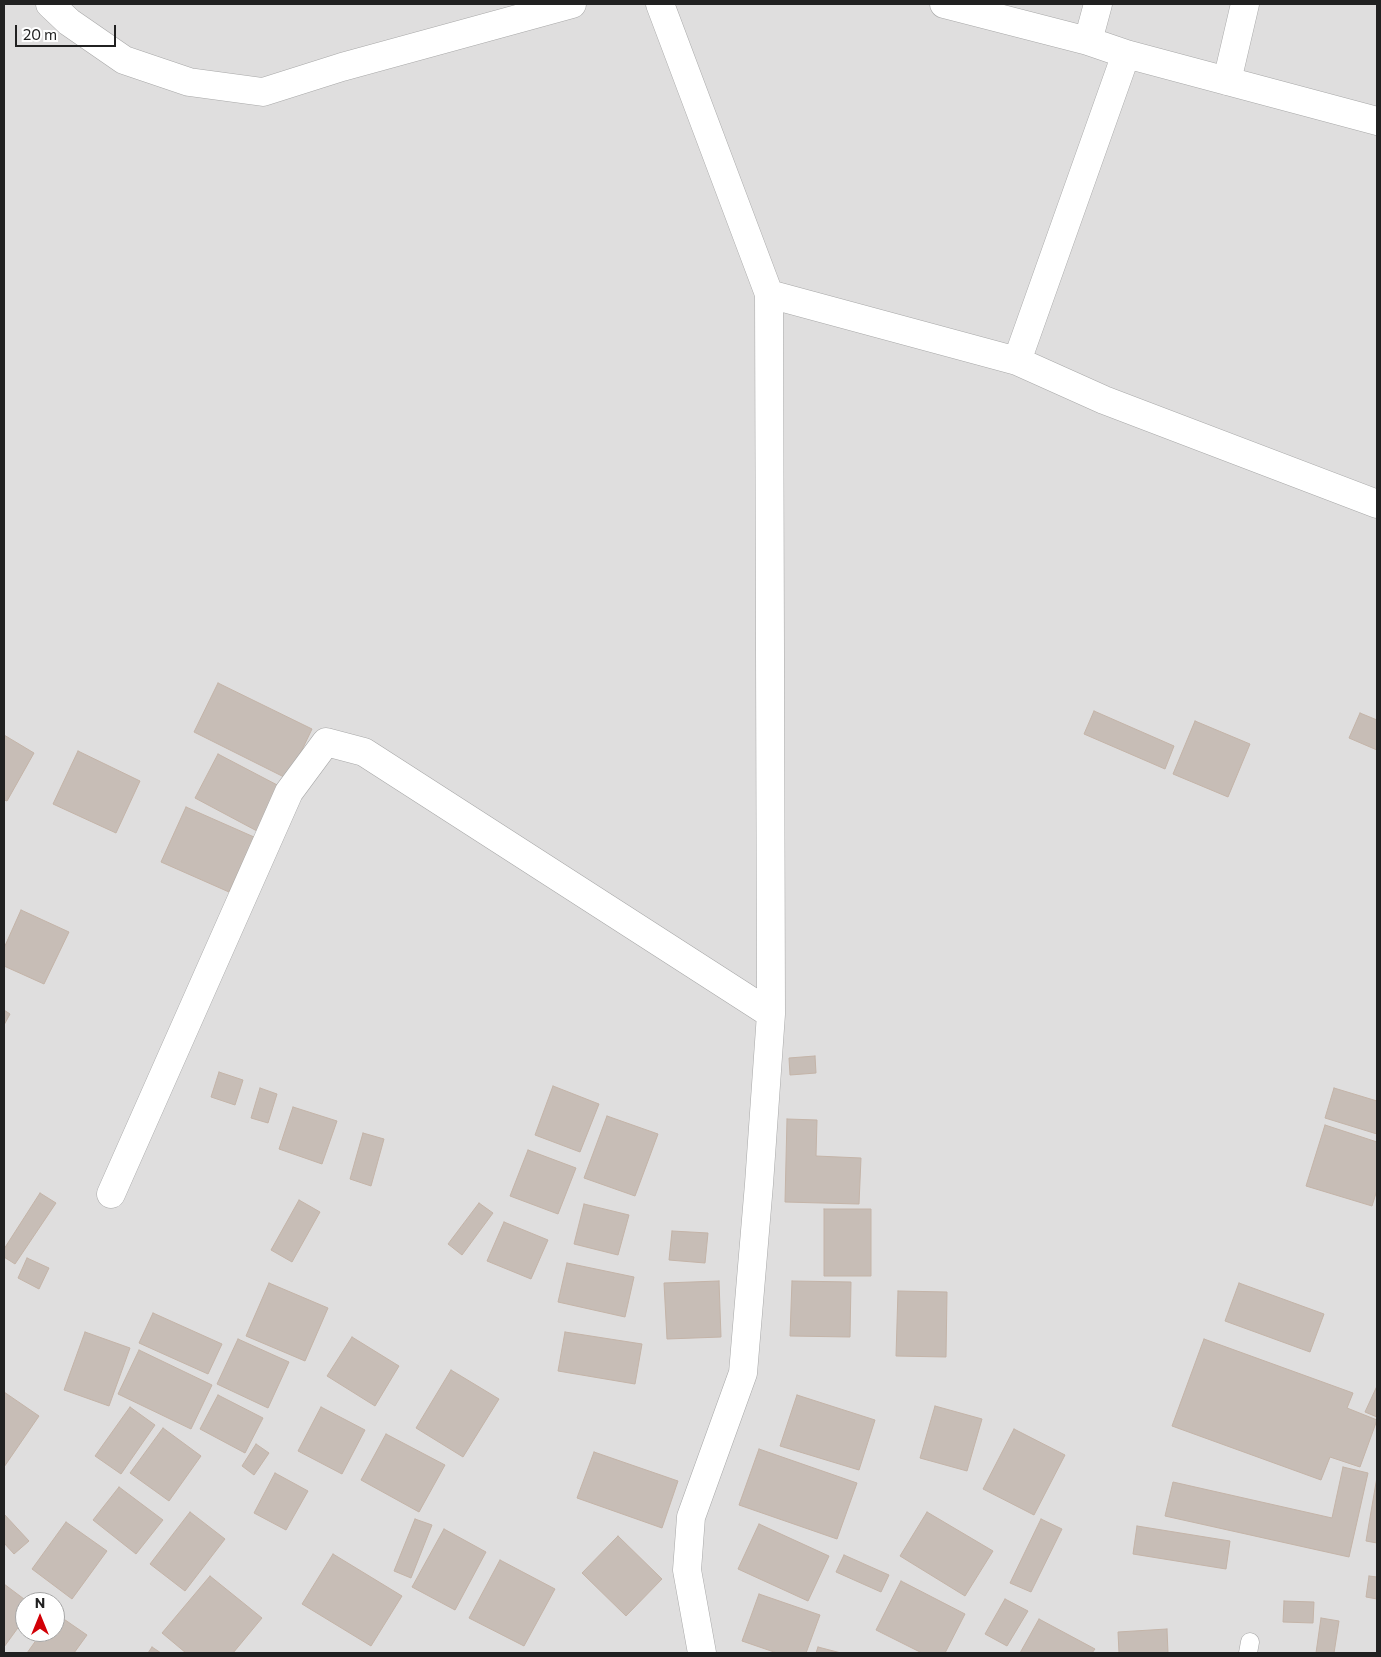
<!DOCTYPE html>
<style>
body{margin:0}
#map{position:relative;width:1381px;height:1657px;overflow:hidden;background:#f2eee7;font-family:Commissioner,sans-serif}
canvas{display:block}
.frame{position:absolute;inset:0;border:5px solid #212121;pointer-events:none}
.north{position:absolute;left:15px;top:1592px;width:50px;height:50px;box-sizing:border-box;background:#fff;border:1px solid #a6a6a6;border-radius:50%;rotate:0deg;font-size:14px;font-weight:700;line-height:20px;text-align:center;color:#212121}
.north::after{content:'';display:block;margin:auto;width:18px;height:22px;background:#d20007;clip-path:polygon(50% 0,100% 100%,50% 72%,0 100%)}
.scale{position:absolute;left:15px;top:25px;width:101px;height:22px;box-sizing:border-box;border:2px solid #212121;border-top:0;padding-left:6px;font-size:15px;line-height:18px;white-space:nowrap;color:#212121;-webkit-text-stroke:4px #fff;paint-order:stroke}
</style>
<div id="map">
<canvas width="1381" height="1657"></canvas>
<div class="frame"></div>
<div class="north">N</div>
<div class="scale">20 m</div>
</div>
<script>
const context = document.querySelector('canvas').getContext('2d');
context.lineJoin = 'round';
function fill(path, color) { context.fillStyle = color; context.fill(path, 'evenodd'); }
const poly = rows => new Path2D(rows.map(r => 'M' + r).join(''));
function strokePath(path, color, width, dash) { context.strokeStyle = color; context.lineWidth = width; context.lineCap = dash ? 'butt' : 'round'; context.setLineDash(dash || []); context.stroke(path); }
fill(poly([
 [4,4,1377,4,1377,1653,4,1653],
 [25,1602,55,1602,55,1632,25,1632]
]), '#dfdede');
const building = poly([
 [218,683,312,729,288,779,194,732,218,683],
 [1094,711,1174,746,1165,769,1084,734,1094,711],
 [1360,713,1377,720,1377,750,1349,738,1360,713],
 [1195,721,1250,744,1228,797,1173,774,1195,721],
 [4,735,34,753,7,801,4,800,4,735],
 [78,751,140,781,116,833,53,804,78,751],
 [218,754,281,787,257,831,195,798,218,754],
 [186,807,254,837,229,892,161,862,186,807],
 [21,910,69,932,44,984,4,966,4,948,21,910],
 [4,1010,10,1014,4,1025,4,1010],
 [815,1056,816,1073,790,1075,789,1058,815,1056],
 [219,1072,243,1080,235,1105,211,1097,219,1072],
 [553,1086,599,1104,580,1152,535,1135,553,1086],
 [260,1088,277,1094,268,1123,251,1118,260,1088],
 [1334,1088,1377,1101,1377,1134,1325,1118,1334,1088],
 [293,1107,337,1121,322,1164,279,1149,293,1107],
 [607,1116,658,1134,635,1196,584,1178,607,1116],
 [787,1119,817,1120,816,1156,861,1158,859,1204,785,1202,787,1119],
 [1325,1125,1377,1142,1377,1190,1372,1206,1306,1186,1325,1125],
 [363,1133,384,1139,371,1186,350,1179,363,1133],
 [528,1150,576,1168,558,1214,510,1196,528,1150],
 [40,1193,56,1203,15,1264,4,1257,4,1249,40,1193],
 [299,1200,320,1212,292,1262,271,1250,299,1200],
 [479,1203,493,1213,462,1255,448,1244,479,1203],
 [584,1204,629,1215,618,1255,574,1244,584,1204],
 [824,1209,871,1209,871,1276,824,1276,824,1209],
 [504,1222,548,1240,531,1279,487,1261,504,1222],
 [672,1231,708,1233,705,1263,669,1260,672,1231],
 [27,1258,49,1268,39,1289,18,1278,27,1258],
 [567,1263,634,1277,625,1317,558,1302,567,1263],
 [719,1281,721,1337,667,1339,664,1283,719,1281],
 [792,1281,851,1282,850,1337,790,1336,792,1281],
 [269,1283,328,1308,305,1361,246,1336,269,1283],
 [1239,1283,1324,1314,1310,1352,1225,1321,1239,1283],
 [898,1291,947,1292,946,1357,896,1356,898,1291],
 [153,1313,222,1344,208,1374,139,1343,153,1313],
 [85,1332,130,1348,109,1406,64,1390,85,1332],
 [565,1332,642,1344,635,1384,558,1371,565,1332],
 [352,1337,399,1366,375,1406,327,1376,352,1337],
 [238,1339,289,1362,268,1408,217,1384,238,1339],
 [1204,1339,1353,1393,1347,1408,1377,1420,1360,1467,1330,1457,1321,1480,1172,1426,1204,1339],
 [139,1350,212,1385,191,1429,118,1394,139,1350],
 [451,1370,499,1399,463,1457,416,1428,451,1370],
 [1377,1386,1377,1417,1365,1412,1377,1386],
 [4,1392,39,1416,4,1467,4,1392],
 [218,1395,263,1418,245,1453,200,1429,218,1395],
 [797,1395,875,1420,859,1470,780,1446,797,1395],
 [935,1406,982,1419,967,1471,920,1458,935,1406],
 [130,1407,155,1425,121,1474,95,1456,130,1407],
 [321,1407,365,1430,342,1474,298,1451,321,1407],
 [163,1428,201,1456,169,1501,130,1473,163,1428],
 [1014,1429,1065,1455,1034,1515,983,1489,1014,1429],
 [386,1434,445,1465,419,1512,361,1480,386,1434],
 [256,1444,269,1453,254,1475,242,1466,256,1444],
 [759,1449,857,1483,837,1539,739,1505,759,1449],
 [594,1452,678,1481,662,1528,577,1498,594,1452],
 [1343,1467,1368,1473,1349,1557,1165,1516,1173,1482,1332,1518,1343,1467],
 [275,1473,308,1491,286,1530,254,1513,275,1473],
 [1377,1477,1377,1543,1366,1541,1377,1477],
 [119,1487,163,1520,136,1554,93,1520,119,1487],
 [190,1512,225,1539,185,1591,150,1564,190,1512],
 [927,1512,993,1551,965,1596,900,1556,927,1512],
 [4,1514,29,1541,14,1554,4,1543,4,1514],
 [415,1519,432,1525,411,1578,394,1571,415,1519],
 [1041,1519,1062,1529,1031,1592,1010,1583,1041,1519],
 [66,1522,107,1551,72,1599,32,1569,66,1522],
 [759,1524,829,1556,808,1601,738,1569,759,1524],
 [1137,1526,1230,1541,1226,1569,1133,1554,1137,1526],
 [444,1529,486,1552,455,1610,412,1587,444,1529],
 [618,1536,662,1579,626,1616,582,1573,618,1536],
 [333,1554,402,1596,371,1646,302,1604,333,1554],
 [844,1555,889,1575,881,1592,836,1572,844,1555],
 [500,1560,555,1589,524,1646,469,1618,500,1560],
 [210,1576,262,1618,233,1653,186,1653,162,1633,210,1576],
 [1369,1576,1377,1577,1377,1599,1366,1597,1369,1576],
 [901,1581,965,1614,945,1653,922,1653,876,1630,901,1581],
 [4,1584,28,1602,25,1602,25,1618,4,1647,4,1584],
 [759,1594,820,1615,806,1653,777,1653,742,1641,759,1594],
 [1005,1599,1028,1611,1007,1646,985,1634,1005,1599],
 [1284,1601,1314,1602,1313,1623,1283,1622,1284,1601],
 [55,1613,87,1635,74,1653,27,1653,42,1632,55,1632,55,1613],
 [1321,1618,1339,1621,1334,1653,1316,1653,1321,1618],
 [1039,1619,1095,1649,1092,1653,1020,1653,1039,1619],
 [1167,1629,1168,1653,1119,1653,1118,1632,1167,1629],
 [152,1647,161,1653,148,1653,152,1647],
 [818,1647,841,1653,816,1653,818,1647]
]);
fill(building, '#c7bdb6');
strokePath(building, '#c4b4a8', 1);
const lane = poly([
 [1248,1653,1250,1642]
]);
const street = poly([
 [50,4,69,22,124,60,189,82,263,92,342,67,572,4],
 [660,4,769,294,771,1014,759,1184,743,1373,691,1517,687,1570,702,1653],
 [944,4,1088,41,1126,54,1377,121],
 [1088,41,1098,4],
 [1227,81,1245,4],
 [769,294,1017,361,1104,400,1377,504],
 [1017,361,1126,54],
 [111,1194,289,792,326,742,364,752,771,1014]
]);
strokePath(lane, '#a8a8a8', 19);
strokePath(street, '#a8a8a8', 29);
strokePath(lane, '#fff', 18);
strokePath(street, '#fff', 28);
</script>
